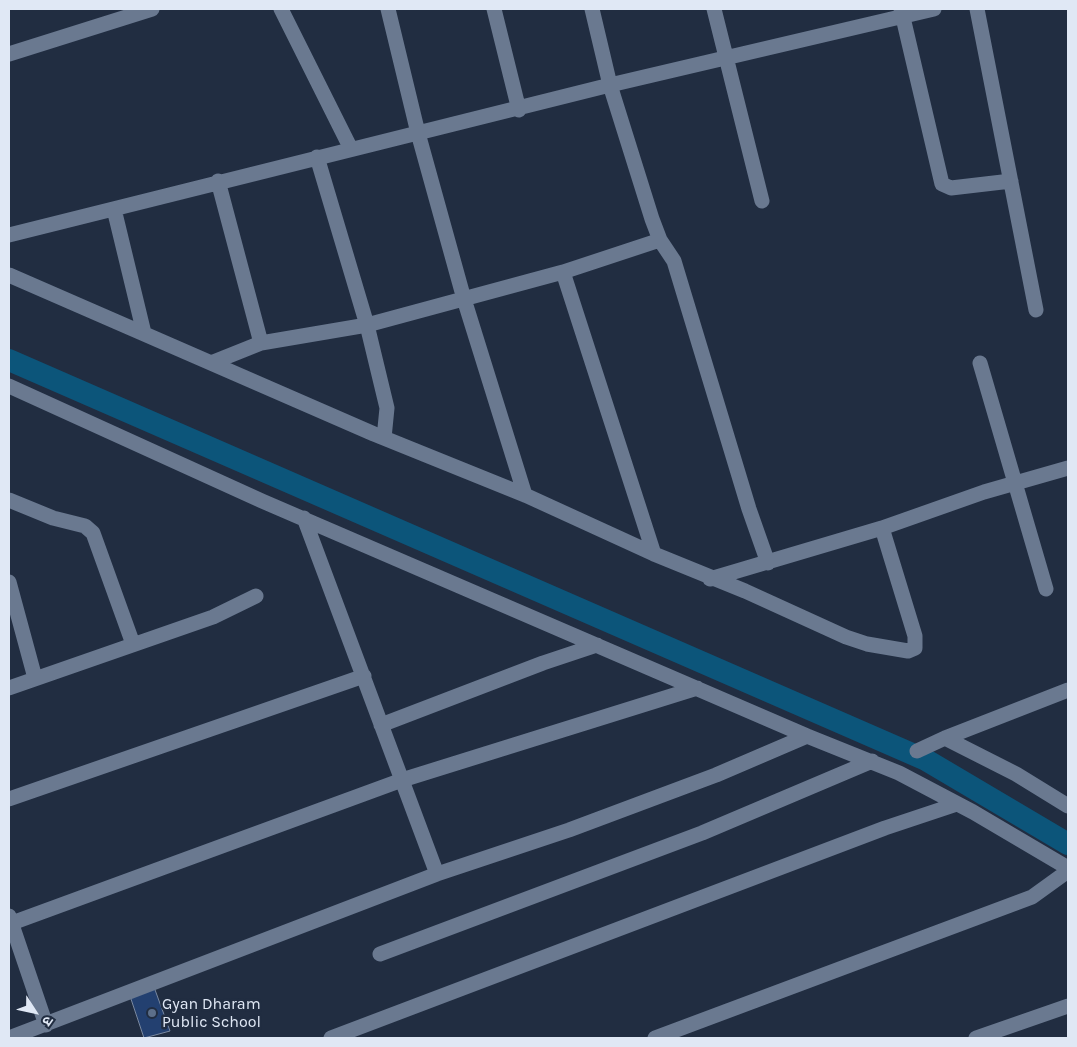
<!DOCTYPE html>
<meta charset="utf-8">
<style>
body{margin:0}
#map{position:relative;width:1077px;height:1047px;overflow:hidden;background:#212d41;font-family:Karla,"Noto Sans Devanagari",sans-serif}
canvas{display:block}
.frame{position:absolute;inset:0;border:10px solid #e0e8f5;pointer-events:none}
.north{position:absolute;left:10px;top:987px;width:50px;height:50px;-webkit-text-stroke:4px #212d41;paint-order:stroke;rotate:125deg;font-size:14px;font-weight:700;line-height:20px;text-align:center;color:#e0e8f5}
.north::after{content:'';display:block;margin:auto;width:18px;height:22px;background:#e0e8f5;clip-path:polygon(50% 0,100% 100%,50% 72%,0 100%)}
</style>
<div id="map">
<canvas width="1077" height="1047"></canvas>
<div class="frame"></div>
<div class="north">उ</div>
</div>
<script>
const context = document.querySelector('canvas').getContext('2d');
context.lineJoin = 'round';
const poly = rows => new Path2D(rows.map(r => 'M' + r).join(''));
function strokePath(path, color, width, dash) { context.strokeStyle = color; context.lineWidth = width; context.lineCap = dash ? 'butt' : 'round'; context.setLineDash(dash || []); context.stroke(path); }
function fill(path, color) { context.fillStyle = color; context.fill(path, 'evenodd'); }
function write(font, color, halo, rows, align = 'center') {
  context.font = font + ' Karla,sans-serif'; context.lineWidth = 5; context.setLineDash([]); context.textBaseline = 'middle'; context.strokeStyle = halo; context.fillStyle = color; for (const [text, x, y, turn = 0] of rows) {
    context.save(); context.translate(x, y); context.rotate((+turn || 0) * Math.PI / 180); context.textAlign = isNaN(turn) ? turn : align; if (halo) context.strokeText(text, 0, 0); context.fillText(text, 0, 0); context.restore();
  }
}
strokePath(poly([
 [9,360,926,760,1068,844]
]), '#0c557a', 22);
const building = poly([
 [154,987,170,1031,144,1038,130,996,154,987]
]);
fill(building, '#234070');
strokePath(building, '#7988a0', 1);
strokePath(poly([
 [281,9,351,149],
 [388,9,418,133,464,299,525,495],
 [494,9,519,110],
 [592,9,610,85,652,219,660,240,674,261,749,509,768,563],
 [714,9,762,201],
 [901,9,942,184,951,188,1011,181],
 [977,9,1036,310],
 [9,54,152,9],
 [317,157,367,325,387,408,384,438],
 [218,181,261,343],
 [114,209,144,333],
 [9,235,610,85,934,9],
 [9,275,374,434,525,495,654,554,745,591,846,637,867,644,908,651,915,648,915,636,882,528],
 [211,363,261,343,367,325,563,272],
 [980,363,1046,589],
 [9,386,262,501,807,736,899,773,973,812,1068,868],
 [9,500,53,518,85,526,93,533,133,644],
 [304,518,437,874],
 [654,554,563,272,660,240],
 [710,579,882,528,984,492,1068,468],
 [9,582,35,678],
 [9,688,213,617,256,596],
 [381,725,543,663,597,645],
 [945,738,1016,774,1068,806],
 [917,751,945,738,1068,690],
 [9,799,364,676],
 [9,916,46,1025],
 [12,923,402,780,697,688],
 [380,954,702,833,872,761],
 [9,1038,437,874,569,830,716,775,807,736],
 [331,1038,885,828,957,804],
 [655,1038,1032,897,1068,871],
 [976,1038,1068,1006]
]), '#6a7990', 15);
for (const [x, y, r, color] of [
 [152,1013,5,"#5c6f8a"]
]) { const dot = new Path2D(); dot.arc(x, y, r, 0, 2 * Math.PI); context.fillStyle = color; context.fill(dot); strokePath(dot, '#212d41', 2); }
write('16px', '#e0e8f5', '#212d41', [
 ["Gyan Dharam",162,1004],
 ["Public School",162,1022]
], 'left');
</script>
